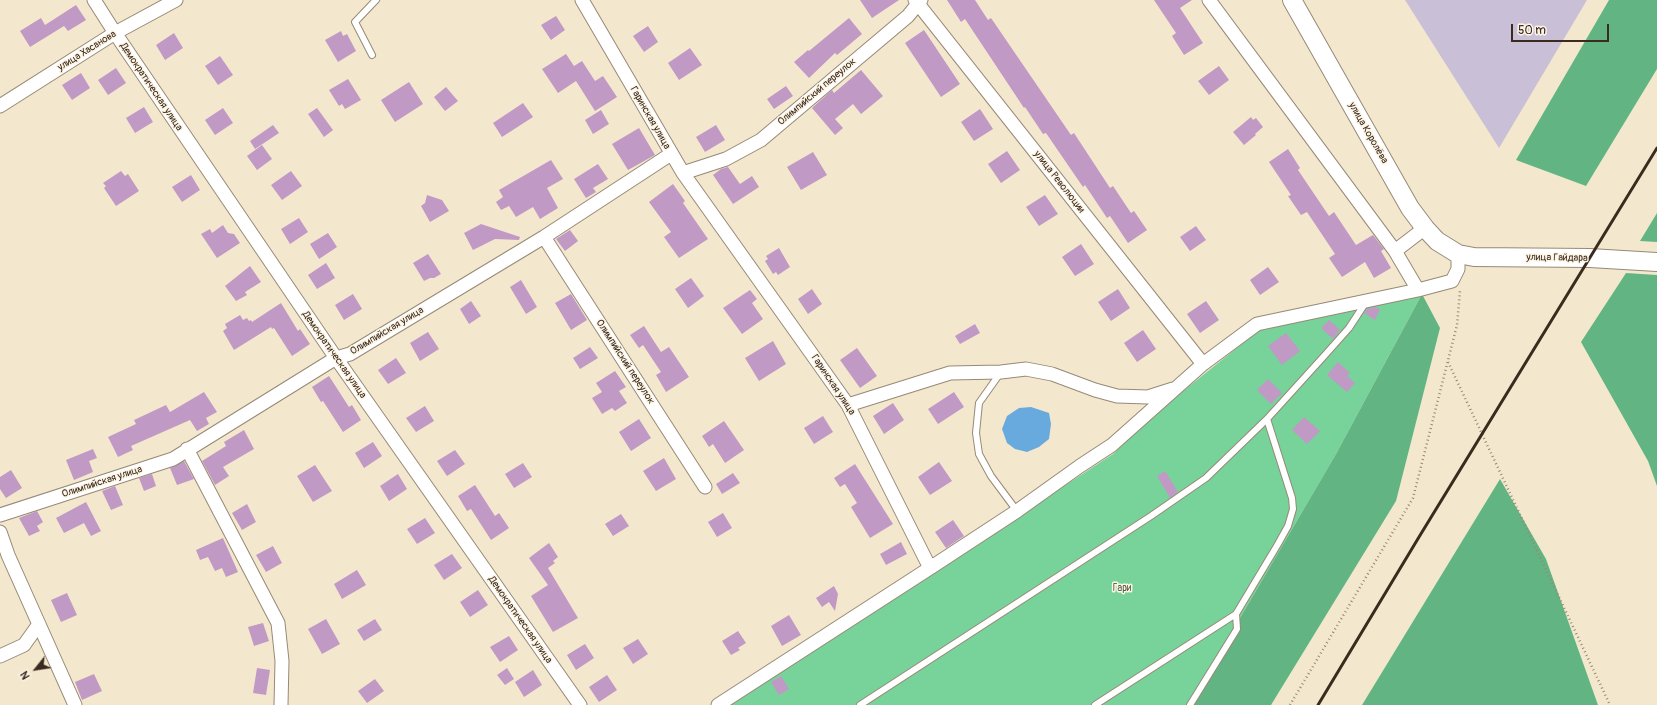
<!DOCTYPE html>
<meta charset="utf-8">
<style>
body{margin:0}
#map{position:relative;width:1657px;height:705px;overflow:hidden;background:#f3e8ce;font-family:Pangolin,sans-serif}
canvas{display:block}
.north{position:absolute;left:16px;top:649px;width:40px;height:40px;-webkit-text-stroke:3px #fcf5e5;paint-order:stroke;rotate:240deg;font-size:11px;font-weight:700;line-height:16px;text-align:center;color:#3b2a1e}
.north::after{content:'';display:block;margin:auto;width:14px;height:18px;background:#3b2a1e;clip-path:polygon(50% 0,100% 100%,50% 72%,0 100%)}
.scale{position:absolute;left:1511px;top:24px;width:98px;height:18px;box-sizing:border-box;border:2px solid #3b2a1e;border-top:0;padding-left:5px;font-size:12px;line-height:14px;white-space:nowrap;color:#3b2a1e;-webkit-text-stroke:3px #fcf5e5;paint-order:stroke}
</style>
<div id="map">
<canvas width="1657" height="705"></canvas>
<div class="north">N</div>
<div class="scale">50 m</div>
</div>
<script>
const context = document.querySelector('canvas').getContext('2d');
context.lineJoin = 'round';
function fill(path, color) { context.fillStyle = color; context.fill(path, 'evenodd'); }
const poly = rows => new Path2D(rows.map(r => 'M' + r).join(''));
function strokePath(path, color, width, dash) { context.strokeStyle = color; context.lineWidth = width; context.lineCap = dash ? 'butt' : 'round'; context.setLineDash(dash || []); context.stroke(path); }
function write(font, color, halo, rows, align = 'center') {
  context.font = font + ' Pangolin,sans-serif'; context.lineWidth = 3; context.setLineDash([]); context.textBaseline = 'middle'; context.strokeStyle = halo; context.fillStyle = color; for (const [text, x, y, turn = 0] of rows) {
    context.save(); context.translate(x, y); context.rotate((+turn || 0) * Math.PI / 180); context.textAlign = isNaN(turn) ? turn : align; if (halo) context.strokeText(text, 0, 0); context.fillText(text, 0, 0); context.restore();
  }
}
fill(poly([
 [1405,0,1587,0,1499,148]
]), '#c9bfd7');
fill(poly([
 [1422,294,1336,454,1189,705,730,705,1113,454,1157,412,1258,331]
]), '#78d39a');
fill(poly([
 [1609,0,1657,0,1657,69,1586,186,1516,160],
 [1657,213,1657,242,1640,241],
 [1626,273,1657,275,1657,486,1648,461,1581,342],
 [1422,294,1440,328,1396,501,1271,705,1189,705,1336,454],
 [1500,479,1546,559,1598,705,1362,705]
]), '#62b582');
fill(poly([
 [1031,407,1049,413,1051,424,1049,439,1039,447,1027,452,1015,449,1007,443,1002,429,1007,416,1019,408]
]), '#68aadd');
fill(poly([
 [860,0,899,0,872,18],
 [947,0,975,0,988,20,991,18,1071,135,1074,133,1110,188,1113,186,1131,213,1134,211,1147,230,1128,243,1110,216,1107,218,1085,185,1083,187,1046,133,1043,134,1025,107,1024,108,965,19,961,22],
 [1154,0,1192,0,1180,8,1203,43,1184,55,1172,36,1176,33],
 [76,5,86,20,68,31,64,26,30,47,20,31,41,18,45,25],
 [556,16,565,30,551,40,541,25],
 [849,18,862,34,837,55,835,53,809,78,794,62,808,50,809,51],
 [648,26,658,42,644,52,633,36],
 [924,30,960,84,941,97,905,43],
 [341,31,343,36,347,34,356,51,338,62,325,40],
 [174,33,183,48,165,60,156,45],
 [690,48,702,65,679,80,668,63],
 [566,54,574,66,582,61,595,81,603,76,617,97,595,111,576,81,558,93,542,69],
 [220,56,233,75,218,85,205,66],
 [1219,66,1229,80,1209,95,1198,81],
 [116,68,126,83,108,95,98,80],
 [861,70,883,96,861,114,853,104,835,119,843,128,835,135,812,108,832,90,834,93],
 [81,73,90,88,72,100,62,85],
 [348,79,361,100,345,109,342,104,339,106,329,90],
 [409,82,423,104,395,122,381,100],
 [786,86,793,96,774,109,767,99],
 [446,87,458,101,445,111,434,97],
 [523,103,533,117,502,137,493,123],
 [144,107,153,122,135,133,126,118],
 [223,108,233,123,215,135,205,120],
 [317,108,333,130,324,137,308,114],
 [980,109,993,129,974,141,961,122],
 [601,110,609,124,593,134,585,120],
 [1251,117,1253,120,1256,118,1263,127,1255,134,1256,135,1244,145,1233,132],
 [273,125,279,133,255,149,250,141],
 [716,125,725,140,705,152,696,137],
 [639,128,655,155,628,170,612,144],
 [262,145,272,159,257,170,247,156],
 [1288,149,1300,168,1298,170,1329,216,1334,212,1356,245,1373,235,1384,249,1381,251,1391,268,1374,278,1365,262,1342,277,1329,258,1335,254,1307,212,1301,215,1288,196,1291,195,1269,162],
 [1007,151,1020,170,1001,183,988,164],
 [813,152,827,175,801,190,787,167],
 [551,160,563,179,547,188,558,208,540,219,533,207,516,217,509,206,501,210,496,202,503,197,499,190],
 [598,164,608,179,593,188,596,192,586,198,574,179],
 [728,167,740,184,752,176,759,187,733,204,713,175,721,169],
 [121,171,125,176,128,174,139,191,116,206,104,188,106,186,103,183],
 [291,171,302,186,282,200,271,185],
 [191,175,200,190,182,202,172,187],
 [673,184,685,201,683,203,708,239,679,258,664,237,671,232,649,202],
 [427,195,442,200,449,211,430,222,421,206,425,203],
 [1045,195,1058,214,1039,226,1026,207],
 [299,218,308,232,290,244,281,229],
 [481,224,520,237,519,240,495,239,473,250,464,233],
 [223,225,228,233,234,234,240,243,217,258,201,234,210,229,212,233],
 [1196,226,1206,240,1190,251,1180,237],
 [570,230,578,241,565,251,556,239],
 [328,233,337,247,319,259,310,244],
 [1081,244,1094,264,1075,276,1062,257],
 [779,248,790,267,778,275,776,272,773,274,765,261,768,259,766,256],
 [428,254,441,274,434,278,430,278,424,281,413,263],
 [326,263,335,278,317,289,308,275],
 [250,266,261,282,245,292,247,295,236,301,225,286],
 [1268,267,1279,282,1260,295,1250,280],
 [691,278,704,296,688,308,675,289],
 [521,280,537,307,526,314,510,287],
 [812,289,822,304,808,314,798,299],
 [1118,289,1130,308,1111,321,1098,302],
 [750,290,757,299,752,303,763,319,742,334,723,308],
 [353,294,362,309,344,320,335,305],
 [571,294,587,320,571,330,555,303],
 [471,301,481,316,469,324,460,309],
 [1206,301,1219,320,1200,333,1187,314],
 [281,303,298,331,300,329,310,344,292,356,274,328,272,329,271,327,234,350,223,331,227,328,225,324,240,315,243,320,247,318,249,321,251,320,252,322],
 [1376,307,1380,309,1375,320,1364,313,1367,309],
 [1329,320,1340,330,1333,339,1321,328],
 [975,324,980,333,960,344,955,336],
 [644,326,661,352,669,347,689,377,666,392,656,375,661,372,643,345,639,348,630,335],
 [1143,330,1156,349,1137,362,1124,343],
 [428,332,439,349,420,361,410,343],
 [1286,333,1300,351,1282,365,1268,346],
 [773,341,786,364,759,381,745,358],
 [590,347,598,358,580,369,573,358],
 [857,348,877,376,860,388,840,360],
 [396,358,406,373,388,384,378,370],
 [1338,362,1350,373,1347,376,1355,383,1347,392,1327,375],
 [615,371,626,387,619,391,627,403,615,411,612,408,602,414,592,398,602,392,596,383],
 [329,376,349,407,352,405,361,420,343,432,323,401,321,402,312,387],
 [1268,379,1282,393,1271,404,1257,390],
 [204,392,217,412,206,418,209,424,197,431,190,420,131,446,133,450,118,457,108,437,136,424,134,420,166,405,170,412],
 [954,392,964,407,938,424,928,409],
 [893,403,904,420,884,434,873,416],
 [425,406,434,421,416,432,406,418],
 [823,416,833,432,814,444,804,428],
 [1304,417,1320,431,1307,444,1292,430],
 [639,419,651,438,631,451,619,432],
 [724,421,744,450,725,463,713,444,709,447,702,436],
 [244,430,254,449,223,467,229,476,215,485,202,461,226,446,224,442],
 [373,442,382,456,364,468,355,453],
 [93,449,97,458,89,461,93,472,74,480,66,460],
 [455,450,465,464,447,476,437,461],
 [664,458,676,479,656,491,643,471],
 [184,461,194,479,177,485,170,468],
 [939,462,952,481,930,495,918,477],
 [523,463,532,477,514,488,505,474],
 [855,464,893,524,870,538,851,507,857,503,845,484,840,487,834,478],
 [315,465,332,491,313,502,297,476],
 [11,470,22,488,6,498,0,489,0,477],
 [1165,471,1178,492,1170,498,1157,476],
 [733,473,740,483,722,494,716,484],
 [152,474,156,486,144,491,139,478],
 [398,474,407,489,389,501,380,486],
 [475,485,495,516,499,513,509,528,491,540,471,509,467,511,458,496],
 [115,486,123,505,111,510,102,491],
 [86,502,101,531,91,536,84,523,64,533,56,518],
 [247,504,256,522,242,530,232,513],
 [37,511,43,522,37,526,40,531,29,536,19,518],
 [723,513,732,528,717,537,708,522],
 [621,514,629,526,613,536,605,524],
 [425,518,435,533,417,544,407,529],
 [953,520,964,536,946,548,935,532],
 [223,538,238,572,226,577,222,568,215,571,208,557,200,560,196,550],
 [901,542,907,554,886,565,880,554],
 [549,543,558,557,553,561,555,563,548,568,578,618,553,632,531,596,548,585,529,558],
 [273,546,282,563,266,572,256,555],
 [452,554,462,568,444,580,434,565],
 [357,570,366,585,342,599,334,584],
 [834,586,838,594,835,611,829,602,822,607,816,598],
 [478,590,488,605,470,617,460,602],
 [67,593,77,615,61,622,51,600],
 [789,615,801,635,782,646,771,626],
 [326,619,340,644,322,654,308,629],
 [375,619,382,630,364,641,357,630],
 [263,623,269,641,254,646,248,627],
 [738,631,746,643,738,648,740,650,731,655,722,641],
 [509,636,518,650,500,662,490,647],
 [638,639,648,654,633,664,623,648],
 [585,644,594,658,576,670,567,655],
 [257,668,270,670,266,695,253,693],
 [507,668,514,679,505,685,497,675],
 [533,670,542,685,524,697,515,682],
 [94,674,102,691,82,700,75,682],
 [607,675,617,690,599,702,589,687],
 [781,676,789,689,779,695,771,682],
 [375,679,384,691,367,703,358,691]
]), '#c199c5');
const lane = poly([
 [372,55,355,22,376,0],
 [1001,372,979,403,976,433,979,454,991,476,1017,511],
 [860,705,1151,516,1206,478,1267,419,1325,355,1349,328,1366,302],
 [1095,705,1236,614,1278,544,1288,526,1293,509,1292,498,1267,419],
 [1190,705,1237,629,1236,614]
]);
const street = poly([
 [94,0,115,33,336,358,580,705],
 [582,0,683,173,848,405,930,568,718,705],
 [915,0,1203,364],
 [1209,0,1395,251,1418,290],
 [0,106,115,33,176,0],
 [683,173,726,159,761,140,908,16,921,0],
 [544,237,705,487],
 [1395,251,1425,228],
 [848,405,950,373,1001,372,1026,369,1052,374,1095,390,1117,396,1148,397,1173,389],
 [187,449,278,623,282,661,281,705],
 [0,515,173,459,336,358,350,354,544,237,671,154],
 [0,532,8,555,75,705],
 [930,568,1017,511,1080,466,1112,445,1203,364,1257,324,1418,290,1452,281,1458,269,1458,254],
 [0,656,24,645,39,624]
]);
const secondary = poly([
 [1292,0,1410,208,1425,228,1437,241,1458,254,1474,257,1590,258,1657,262]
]);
strokePath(lane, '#978976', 8);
strokePath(street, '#978976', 15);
strokePath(secondary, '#978976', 20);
strokePath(poly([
 [1448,362,1610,705],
 [1290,705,1413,498,1457,325,1460,291]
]), '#978976', 2.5, [1, 3]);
strokePath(lane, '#fff', 6);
strokePath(street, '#fff', 13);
strokePath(secondary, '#fff', 18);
strokePath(poly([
 [1318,705,1419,537,1657,148]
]), '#3b2a1e', 3);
write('10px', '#3b2a1e', '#fcf5e5', [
 ["улица Хасанова",87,51,-32],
 ["Демократическая улица",151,87,56],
 ["Олимпийский переулок",817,92,-40],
 ["Гаринская улица",650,118,60],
 ["улица Королёва",1368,133,60],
 ["улица Революции",1059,182,52],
 ["улица Гайдара",1557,258,1],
 ["Олимпийская улица",387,331,-31],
 ["Демократическая улица",334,355,55],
 ["Олимпийский переулок",625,362,57],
 ["Гаринская улица",833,385,56],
 ["Олимпийская улица",102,482,-18],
 ["Демократическая улица",520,620,55]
]);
write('10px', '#4d5d43', '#fcf5e5', [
 ["Гари",1122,588]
]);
</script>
